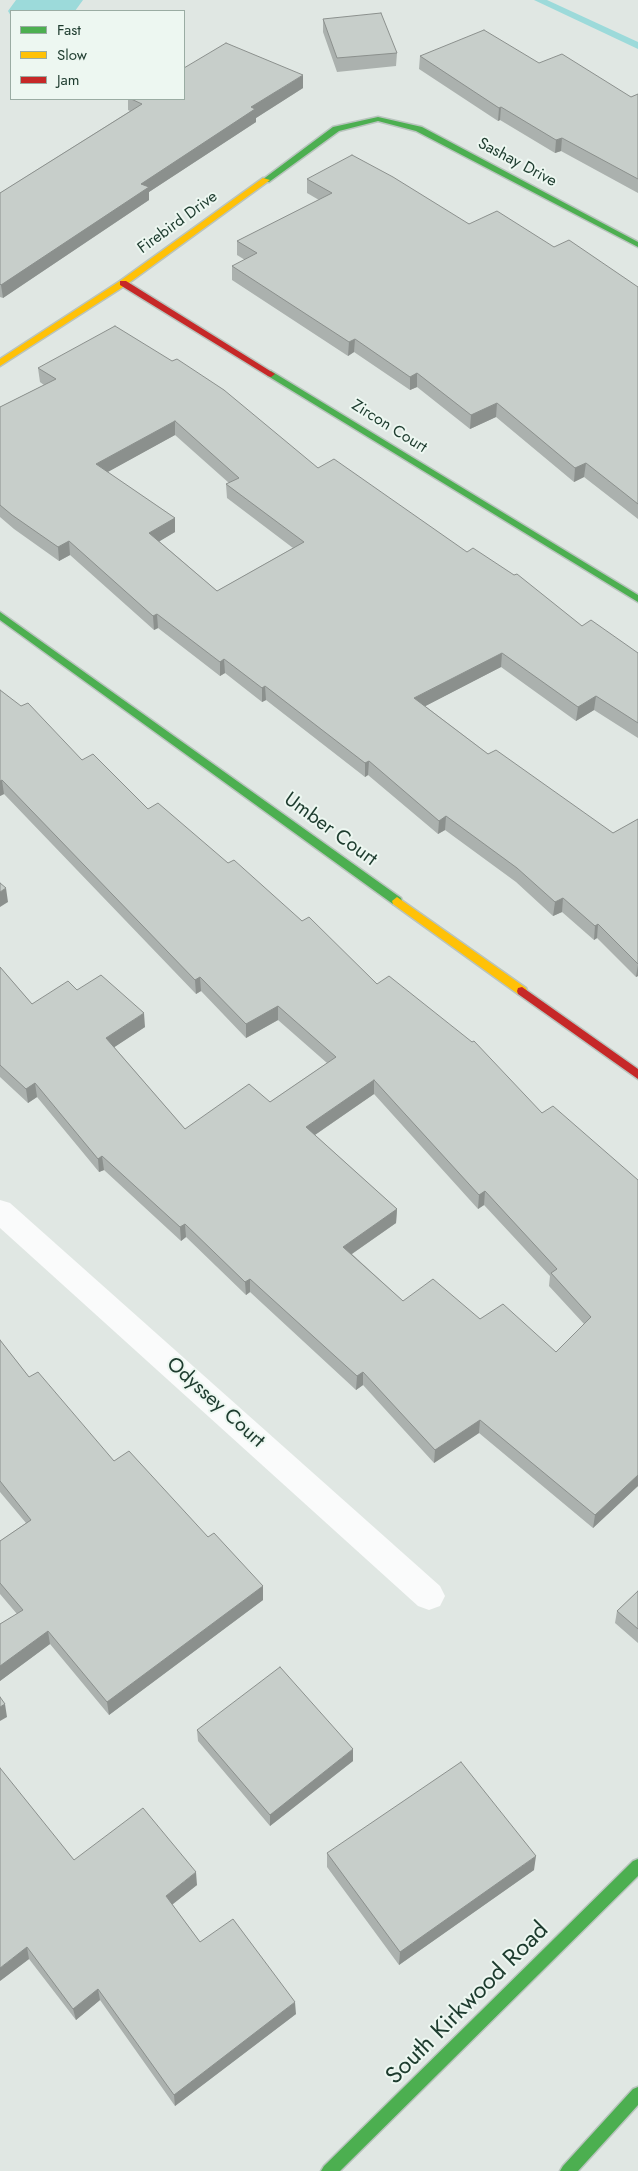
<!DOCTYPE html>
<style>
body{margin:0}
#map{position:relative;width:638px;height:2171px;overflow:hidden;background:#e0e7e3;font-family:Jost,sans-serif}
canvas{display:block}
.legend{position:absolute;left:10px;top:10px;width:175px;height:90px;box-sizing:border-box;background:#edf7f1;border:1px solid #9aaca3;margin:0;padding:6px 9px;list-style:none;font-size:15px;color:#1d3b2e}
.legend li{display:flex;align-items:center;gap:10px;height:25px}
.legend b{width:25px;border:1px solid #9aaca3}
</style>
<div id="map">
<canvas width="638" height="2171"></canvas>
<ul class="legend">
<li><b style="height:6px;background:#4caf50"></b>Fast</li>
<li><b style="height:6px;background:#ffc107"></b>Slow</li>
<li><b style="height:6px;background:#c62828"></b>Jam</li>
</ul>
</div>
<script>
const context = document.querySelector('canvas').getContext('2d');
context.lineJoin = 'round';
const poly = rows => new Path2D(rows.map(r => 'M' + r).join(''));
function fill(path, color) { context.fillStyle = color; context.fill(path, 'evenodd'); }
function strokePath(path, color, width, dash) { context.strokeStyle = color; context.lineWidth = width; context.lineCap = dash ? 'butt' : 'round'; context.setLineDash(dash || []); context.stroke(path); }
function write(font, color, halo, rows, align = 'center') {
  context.font = font + ' Jost,sans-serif'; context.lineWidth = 4; context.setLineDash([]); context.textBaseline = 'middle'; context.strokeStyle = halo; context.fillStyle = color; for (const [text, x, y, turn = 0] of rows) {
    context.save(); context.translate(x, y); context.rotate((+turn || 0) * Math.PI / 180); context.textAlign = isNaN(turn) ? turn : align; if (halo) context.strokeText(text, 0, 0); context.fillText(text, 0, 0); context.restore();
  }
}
fill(poly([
 [534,0,547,0,638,42,638,49,534,0]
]), '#9cdada');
fill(poly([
 [16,0,83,0,75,11,11,11,11,16,8,11,16,0]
]), '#9cdada');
const fast = poly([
 [378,117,422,127,638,242,638,247,416,131,378,121,339,131,269,182,262,180,333,127,378,117],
 [271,371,638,595,638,602,268,376,267,374,271,371],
 [0,612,401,898,402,901,401,904,393,904,0,620,0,612],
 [638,1859,638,1876,340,2171,321,2171,324,2166,633,1861,638,1859],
 [638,2087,638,2105,578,2171,560,2171,563,2166,633,2089,638,2087]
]);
const slow = poly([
 [263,178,270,180,126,285,0,366,0,359,120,281,263,178],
 [397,897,526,988,527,991,526,994,518,994,393,904,392,901,397,897]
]);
const jam = poly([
 [120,281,126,281,275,374,271,377,268,376,120,285,120,281],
 [522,987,638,1069,638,1079,518,994,517,991,518,988,522,987]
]);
strokePath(fast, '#b9c4be', 3);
strokePath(slow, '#b9c4be', 3);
strokePath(jam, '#b9c4be', 3);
fill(poly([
 [0,1200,10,1203,440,1586,445,1596,440,1606,429,1610,418,1606,0,1228,0,1200]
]), '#fafbfb');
fill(fast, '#4caf50');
fill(slow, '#ffc107');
fill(jam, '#c62828');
fill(poly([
 [323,19,397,53,396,66,337,72,323,32],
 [420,56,539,63,631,97,638,94,638,193,561,151,555,153,500,120,498,121,419,69],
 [303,88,256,118,256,122,149,192,149,200,3,298,0,297,0,193,130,111,128,110,128,99,184,99],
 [307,179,554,247,638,287,638,519,584,477,574,482,496,417,470,429,417,387,410,390,354,352,348,356,232,280,232,266,245,260,237,255,237,241,319,200,307,193],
 [38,368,318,468,467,552,582,626,638,653,638,738,594,710,576,721,501,667,425,706,488,754,613,833,638,819,638,976,636,977,597,938,594,940,562,912,553,916,516,882,445,830,438,834,368,775,365,777,266,700,262,702,225,673,220,676,158,628,154,630,70,555,59,561,14,529,0,517,0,407,44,385,40,382],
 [175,435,229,483,226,484,227,498,293,548,217,591,159,541,175,532,175,518,107,472],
 [0,690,82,760,148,809,228,863,302,921,377,984,542,1113,638,1486,593,1528,479,1433,434,1463,363,1385,356,1390,250,1292,246,1295,186,1237,181,1241,104,1170,99,1172,37,1097,28,1103,0,1077,0,967,32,1004,77,990,145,1027,114,1047,185,1129,270,1102,327,1063,278,1020,246,1038,201,991,196,994,4,794,0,796],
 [374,1094,478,1209,484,1205,550,1276,549,1286,584,1324,556,1352,480,1319,403,1301,352,1254,396,1223,397,1209,315,1135],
 [0,1340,29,1377,114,1461,208,1537,263,1586,263,1600,109,1715,50,1644,0,1681,0,1624,17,1614,0,1594,0,1541,26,1523,0,1492],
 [638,1591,638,1643,615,1623,617,1611],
 [197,1730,353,1761,270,1826,198,1741],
 [327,1853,534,1870,399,1965,327,1867],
 [74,1860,197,1885,172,1904,200,1942,296,2014,175,2106,100,2000,76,2020,29,1959,0,1981]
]), '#abb1ae');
fill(poly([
 [303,75,303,88,256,118,256,122,149,192,149,200,3,298,1,285,141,184,251,107],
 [501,107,500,120,498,121,499,108],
 [562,138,561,151,555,153,556,140],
 [355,339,354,352,348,356,349,342],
 [417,373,417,387,410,390,410,377],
 [497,403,496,417,470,429,471,415],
 [175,421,175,435,97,478,96,464],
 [586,463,584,477,574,482,575,468],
 [175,518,175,532,150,547,149,533],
 [69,541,70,555,59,561,58,547],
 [157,614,158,628,154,630,153,616],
 [502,653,501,667,414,712,414,698],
 [224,659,225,673,220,676,220,662],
 [265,686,266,700,262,702,262,688],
 [596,696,594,710,576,721,578,707],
 [369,761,368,775,365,777,365,763],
 [2,780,4,794,0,796,0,781],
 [446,816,445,830,438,834,439,821],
 [6,888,8,902,0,907,0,892],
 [563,898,562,912,553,916,555,902],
 [598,924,597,938,594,940,595,926],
 [638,964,638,976,636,977],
 [200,977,201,991,196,994,195,980],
 [278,1006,278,1020,246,1038,246,1024],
 [144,1013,145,1027,107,1052,106,1038],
 [374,1080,374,1094,306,1141,306,1127],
 [35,1083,37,1097,28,1103,26,1089],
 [102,1156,104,1170,99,1172,98,1159],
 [485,1191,484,1205,478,1209,479,1195],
 [397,1209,396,1223,343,1260,343,1247],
 [185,1224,186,1237,181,1241,180,1227],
 [250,1279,250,1292,246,1295,245,1282],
 [363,1372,363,1385,356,1390,357,1376],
 [480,1420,479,1433,434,1463,435,1450],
 [638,1475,638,1486,593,1528,595,1515],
 [263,1586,263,1600,109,1715,107,1702],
 [48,1631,50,1644,0,1681,0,1666],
 [5,1704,7,1717,0,1721,0,1707],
 [353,1749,353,1761,270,1826,270,1815],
 [536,1856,534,1870,399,1965,400,1952],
 [196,1872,197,1885,168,1908,166,1896],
 [27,1947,29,1959,0,1981,0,1968],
 [98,1989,100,2000,76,2020,73,2009],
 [295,2002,296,2014,175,2106,174,2095]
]), '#8b908d');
const building = poly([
 [381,13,397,53,337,58,323,19,381,13],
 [484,30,539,63,562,54,631,97,638,94,638,179,562,138,556,140,501,107,499,108,420,56,484,30],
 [226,43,303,75,251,107,255,109,141,184,149,187,1,285,0,284,0,193,142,104,131,99,184,99,184,68,226,43],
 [352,155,393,177,469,224,497,211,554,247,569,240,638,287,638,504,586,463,575,468,497,403,471,415,417,373,410,377,355,339,349,342,232,266,257,253,237,241,332,193,307,179,352,155],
 [115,326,172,361,177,359,224,390,318,468,334,459,467,552,473,548,514,575,517,574,582,626,591,620,638,653,638,723,596,696,578,707,502,653,414,698,488,754,496,750,613,833,638,819,638,964,598,924,595,926,563,898,555,902,517,868,446,816,439,821,369,761,365,763,265,686,262,688,224,659,220,662,157,614,153,616,69,541,58,547,12,515,0,505,0,407,56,379,38,368,115,326],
 [175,421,239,478,226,484,304,542,217,591,149,533,175,518,96,464,175,421],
 [0,690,21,706,28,703,82,760,93,754,148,809,158,803,228,863,234,860,302,921,309,917,377,984,389,976,472,1042,474,1041,542,1113,553,1106,638,1180,638,1475,595,1515,480,1420,435,1450,363,1372,357,1376,250,1279,245,1282,185,1224,180,1227,102,1156,98,1159,35,1083,26,1089,0,1065,0,967,32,1004,68,981,77,990,101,975,144,1013,106,1038,185,1129,249,1084,270,1102,336,1057,278,1006,246,1024,200,977,195,980,2,780,0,781,0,690],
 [374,1080,479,1195,485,1191,557,1269,551,1273,591,1317,556,1352,503,1304,480,1319,433,1279,403,1301,343,1247,397,1209,306,1127,374,1080],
 [0,883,6,888,0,892,0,883],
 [0,1340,29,1377,38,1372,114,1461,129,1451,208,1537,214,1533,263,1586,107,1702,48,1631,0,1666,0,1624,23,1610,0,1583,0,1541,31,1520,0,1481,0,1340],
 [638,1591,638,1629,617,1611,638,1591],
 [280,1667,353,1749,270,1815,197,1730,280,1667],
 [0,1697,5,1704,0,1707,0,1697],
 [461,1762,536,1856,400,1952,327,1853,461,1762],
 [0,1768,74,1860,143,1808,196,1872,166,1896,200,1942,233,1919,295,2002,174,2095,98,1989,73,2009,27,1947,0,1968,0,1768]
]);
fill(building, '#c7ceca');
strokePath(building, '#8b908d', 1);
write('16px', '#1d3b2e', '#edf7f1', [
 ["Sashay Drive",517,163,28],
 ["Firebird Drive",178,223,-36],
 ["Zircon Court",389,427,32]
]);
write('20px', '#1d3b2e', '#edf7f1', [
 ["Umber Court",330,830,36],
 ["Odyssey Court",215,1403,42]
]);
write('24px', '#1d3b2e', '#edf7f1', [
 ["South Kirkwood Road",468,2004,-45]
]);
</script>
